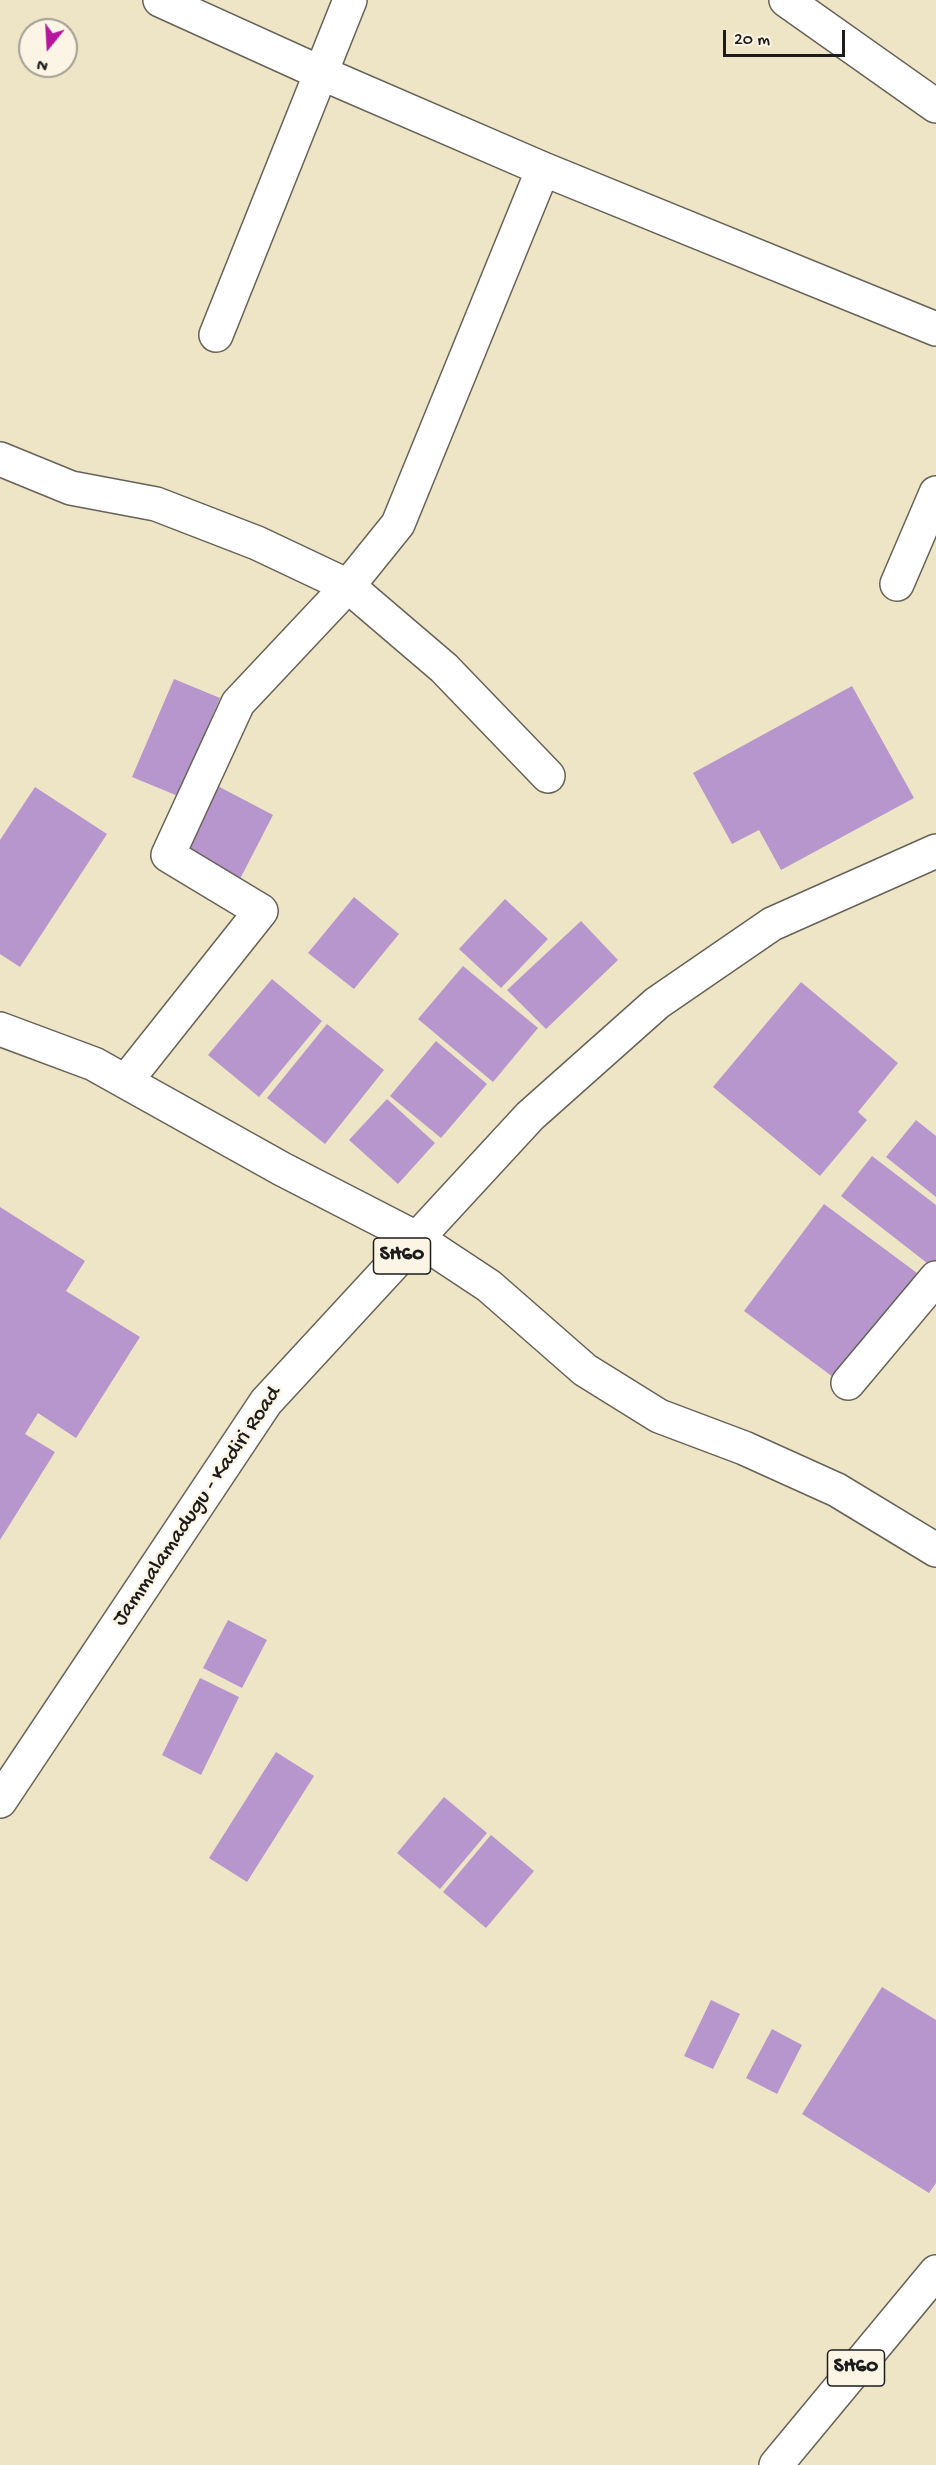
<!DOCTYPE html>
<style>
body{margin:0}
#map{position:relative;width:936px;height:2465px;overflow:hidden;background:#eee5c6;font-family:"Gochi Hand",sans-serif}
canvas{display:block}
.north{position:absolute;left:18px;top:18px;width:60px;height:60px;box-sizing:border-box;background:#fcf5e5;border:2px solid #a29e95;border-radius:50%;rotate:198deg;font-size:16px;font-weight:700;line-height:24px;text-align:center;color:#1c1c1c}
.north::after{content:'';display:block;margin:auto;width:21px;height:27px;background:#b5179e;clip-path:polygon(50% 0,100% 100%,50% 72%,0 100%)}
.scale{position:absolute;left:723px;top:30px;width:122px;height:27px;box-sizing:border-box;border:3px solid #1c1c1c;border-top:0;padding-left:8px;font-size:18px;line-height:21px;white-space:nowrap;color:#1c1c1c;-webkit-text-stroke:4px #fcf5e5;paint-order:stroke}
</style>
<div id="map">
<canvas width="936" height="2465"></canvas>
<div class="north">N</div>
<div class="scale">20 m</div>
</div>
<script>
const context = document.querySelector('canvas').getContext('2d');
context.lineJoin = 'round';
function fill(path, color) { context.fillStyle = color; context.fill(path, 'evenodd'); }
const poly = rows => new Path2D(rows.map(r => 'M' + r).join(''));
function strokePath(path, color, width, dash) { context.strokeStyle = color; context.lineWidth = width; context.lineCap = dash ? 'butt' : 'round'; context.setLineDash(dash || []); context.stroke(path); }
function write(font, color, halo, rows, align = 'center') {
  context.font = font + ' "Gochi Hand",sans-serif'; context.lineWidth = 5; context.setLineDash([]); context.textBaseline = 'middle'; context.strokeStyle = halo; context.fillStyle = color; for (const [text, x, y, turn = 0] of rows) {
    context.save(); context.translate(x, y); context.rotate((+turn || 0) * Math.PI / 180); context.textAlign = isNaN(turn) ? turn : align; if (halo) context.strokeText(text, 0, 0); context.fillText(text, 0, 0); context.restore();
  }
}
fill(poly([
 [174,679,220,698,178,796,132,777],
 [852,686,914,798,781,870,759,830,732,844,693,773],
 [210,782,273,815,240,879,176,846],
 [35,787,107,834,20,967,0,954,0,840],
 [354,897,399,934,354,989,308,953],
 [505,899,548,939,501,988,459,949],
 [581,921,618,960,546,1029,507,990],
 [463,966,538,1028,493,1082,418,1019],
 [272,979,322,1021,259,1097,208,1055],
 [801,982,898,1063,858,1112,867,1120,820,1176,713,1087],
 [327,1024,384,1070,325,1144,267,1098],
 [436,1041,487,1084,441,1138,390,1096],
 [387,1099,435,1143,398,1184,349,1140],
 [916,1120,936,1136,936,1197,886,1157],
 [872,1156,936,1205,936,1270,841,1196],
 [824,1204,917,1273,837,1380,744,1311],
 [0,1207,85,1261,66,1291,140,1337,76,1438,38,1413,25,1434,55,1452,0,1540],
 [228,1620,267,1640,242,1688,203,1668],
 [200,1678,239,1697,201,1775,162,1755],
 [276,1752,314,1776,247,1882,209,1858],
 [444,1797,487,1833,440,1889,397,1853],
 [491,1835,534,1871,486,1928,443,1892],
 [882,1987,936,2020,936,2183,929,2193,802,2114],
 [711,2000,740,2014,713,2069,684,2056],
 [772,2029,802,2045,777,2094,746,2078]
]), '#b696cc');
const street = poly([
 [160,0,321,73,543,169,936,329],
 [786,0,936,106],
 [216,335,350,0],
 [0,459,71,488,156,504,257,543,348,586,444,668,548,776],
 [897,584,936,493],
 [0,1029,94,1064,282,1169,418,1239,489,1286,585,1370,659,1416,744,1448,837,1490,936,1550],
 [126,1081,261,911,168,855,238,703,348,586,398,524,543,169],
 [848,1383,936,1278]
]);
const primary = poly([
 [0,1801,266,1402,530,1116,657,1003,772,924,936,851],
 [776,2465,936,2272]
]);
strokePath(street, '#666258', 36);
strokePath(primary, '#666258', 36);
strokePath(street, '#fff', 33);
strokePath(primary, '#fff', 33);
for (const [x, y, w] of [
 [402,1256,57],
 [856,2368,57]
]) { const box = new Path2D(); box.roundRect(x - w / 2, y - 18, w, 36, 4.5); context.fillStyle = '#fcf5e5'; context.fill(box); strokePath(box, '#1c1c1c', 1.5); }
write('bold 21px', '#1c1c1c', null, [
 ["SH60",402,1256],
 ["SH60",856,2368]
]);
write('22px', '#1c1c1c', '#fcf5e5', [
 ["Jammalamadugu - Kadiri Road",198,1507,-56]
]);
</script>
